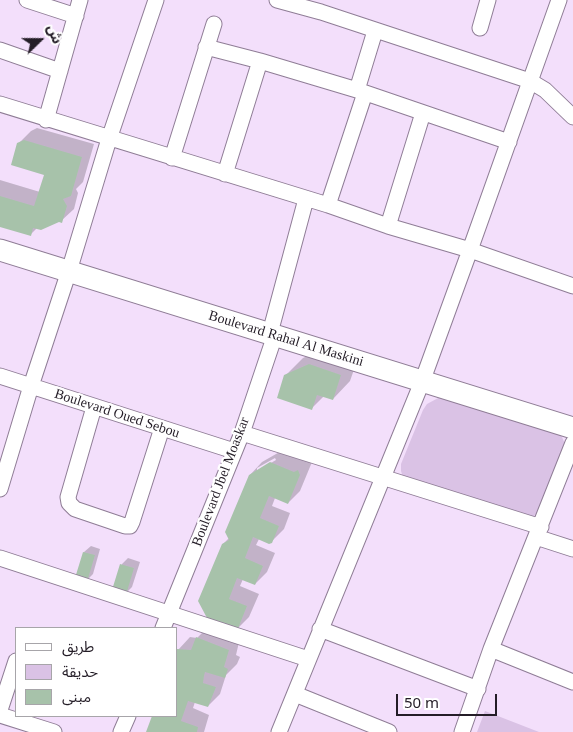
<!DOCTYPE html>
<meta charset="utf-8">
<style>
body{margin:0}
#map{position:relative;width:573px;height:732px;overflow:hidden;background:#f3dffb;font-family:Georgia,"Noto Sans Arabic",serif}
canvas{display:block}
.legend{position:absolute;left:15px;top:627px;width:162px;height:90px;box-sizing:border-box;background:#fff;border:1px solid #a7a5a9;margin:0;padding:6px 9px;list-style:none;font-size:15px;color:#241d27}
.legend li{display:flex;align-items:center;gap:10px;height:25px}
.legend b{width:25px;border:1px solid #a7a5a9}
.north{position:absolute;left:15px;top:15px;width:50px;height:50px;-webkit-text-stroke:4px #fff;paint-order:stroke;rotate:68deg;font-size:14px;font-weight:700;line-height:20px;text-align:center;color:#241d27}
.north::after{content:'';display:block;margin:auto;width:18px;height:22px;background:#241d27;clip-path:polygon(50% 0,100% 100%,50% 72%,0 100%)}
.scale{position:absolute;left:396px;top:694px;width:101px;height:22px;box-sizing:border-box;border:2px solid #241d27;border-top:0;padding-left:6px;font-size:15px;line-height:18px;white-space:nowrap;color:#241d27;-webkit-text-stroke:4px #fff;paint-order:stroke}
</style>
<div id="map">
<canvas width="573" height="732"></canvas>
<ul class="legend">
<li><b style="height:6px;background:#fff"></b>طريق</li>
<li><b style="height:14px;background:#dac2e5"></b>حديقة</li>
<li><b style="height:14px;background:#a7c2aa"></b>مبنى</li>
</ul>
<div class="north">ش</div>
<div class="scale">50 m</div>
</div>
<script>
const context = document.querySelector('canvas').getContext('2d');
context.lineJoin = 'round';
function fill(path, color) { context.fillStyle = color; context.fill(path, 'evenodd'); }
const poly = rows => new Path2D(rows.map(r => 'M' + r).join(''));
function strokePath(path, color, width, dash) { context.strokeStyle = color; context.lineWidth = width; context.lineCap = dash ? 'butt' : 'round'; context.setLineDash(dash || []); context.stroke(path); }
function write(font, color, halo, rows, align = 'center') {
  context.font = font + ' Georgia,serif'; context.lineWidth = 4.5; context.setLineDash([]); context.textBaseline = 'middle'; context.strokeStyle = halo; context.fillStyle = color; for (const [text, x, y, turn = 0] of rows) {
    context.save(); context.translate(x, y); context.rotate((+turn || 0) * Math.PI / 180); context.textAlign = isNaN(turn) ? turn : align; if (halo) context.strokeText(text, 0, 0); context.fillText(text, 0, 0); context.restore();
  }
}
fill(poly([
 [440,397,559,433,562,437,565,444,543,507,534,516,530,518,403,477,401,471,401,464,423,410,427,404],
 [485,711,539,732,477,732]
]), '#dac2e5');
fill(poly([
 [37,128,94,144,83,182,76,189,78,193,74,209,61,221,37,228,30,235,0,226,0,180,40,192,46,174,18,144,31,131],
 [327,347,358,358,350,381,333,399,324,396,312,408,285,376,303,358],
 [283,450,312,462,300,491,288,503,275,498,272,506,290,513,284,529,271,542,259,539,256,545,275,553,267,572,255,584,243,579,240,586,259,594,249,617,237,629,208,617,223,544,230,537,250,475,262,462],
 [275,458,276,460,257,471,257,468],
 [91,546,100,549,93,574,87,580,77,577,84,552],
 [128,558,140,562,132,587,126,593,114,590,122,564],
 [209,626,240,638,236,655,240,657,237,664,226,675,220,694,208,706,195,702,193,708,209,715,204,732,147,732,153,716,176,716,178,650,190,637,197,638]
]), '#0003');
fill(poly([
 [24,140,82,157,71,196,63,199,67,206,62,223,59,222,41,230,33,228,31,236,0,227,0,196,34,206,44,175,11,165,17,143],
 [309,364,341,375,333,400,317,395,312,410,277,398,284,375],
 [270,462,294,472,298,470,300,475,288,504,269,496,260,518,279,526,272,543,269,544,253,537,245,558,263,566,255,585,237,578,229,599,247,606,237,631,207,618,198,601,222,544,229,540,225,532,249,475],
 [83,552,95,555,87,582,75,578],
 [120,564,134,568,126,595,112,590],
 [196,637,229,650,224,667,228,669,225,678,205,672,204,676,203,683,216,687,208,707,188,701,181,721,198,727,197,732,146,732,152,716,176,716,176,650,177,649,191,650]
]), '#a7c2aa');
const street = poly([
 [27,0,76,16],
 [277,0,321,12,530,81,545,90,573,117],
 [480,28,488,0],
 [206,47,260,61,357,90,509,142],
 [0,50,60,71],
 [357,90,375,31],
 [0,104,328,205,388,226,470,250,573,286],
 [46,120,80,0],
 [172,158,214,24],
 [225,174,260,61],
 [328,205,365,93],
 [388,226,423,113],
 [270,333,306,199],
 [0,376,234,451],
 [94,407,68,497,69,503,75,509,125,526,130,526,132,522,162,428],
 [242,433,541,527],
 [0,489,31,386,69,271,109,139,156,0],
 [536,537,573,549],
 [0,558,308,659],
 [163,628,242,433,275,335],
 [320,629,478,689],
 [491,649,573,682],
 [295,694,389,732],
 [0,710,16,661],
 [0,715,54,732],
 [121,732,128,716],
 [279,732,422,382,470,250,559,0],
 [462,732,491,649,573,443]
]);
const secondary = poly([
 [0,250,573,428]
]);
strokePath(street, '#8f7d96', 17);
strokePath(secondary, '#8f7d96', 23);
strokePath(street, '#fff', 15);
strokePath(secondary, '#fff', 21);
write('14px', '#241d27', '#fff', [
 ["Boulevard Rahal Al Maskini",286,339,17],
 ["Boulevard Oued Sebou",117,414,18],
 ["Boulevard Jbel Moaskar",221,482,-69]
]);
</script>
